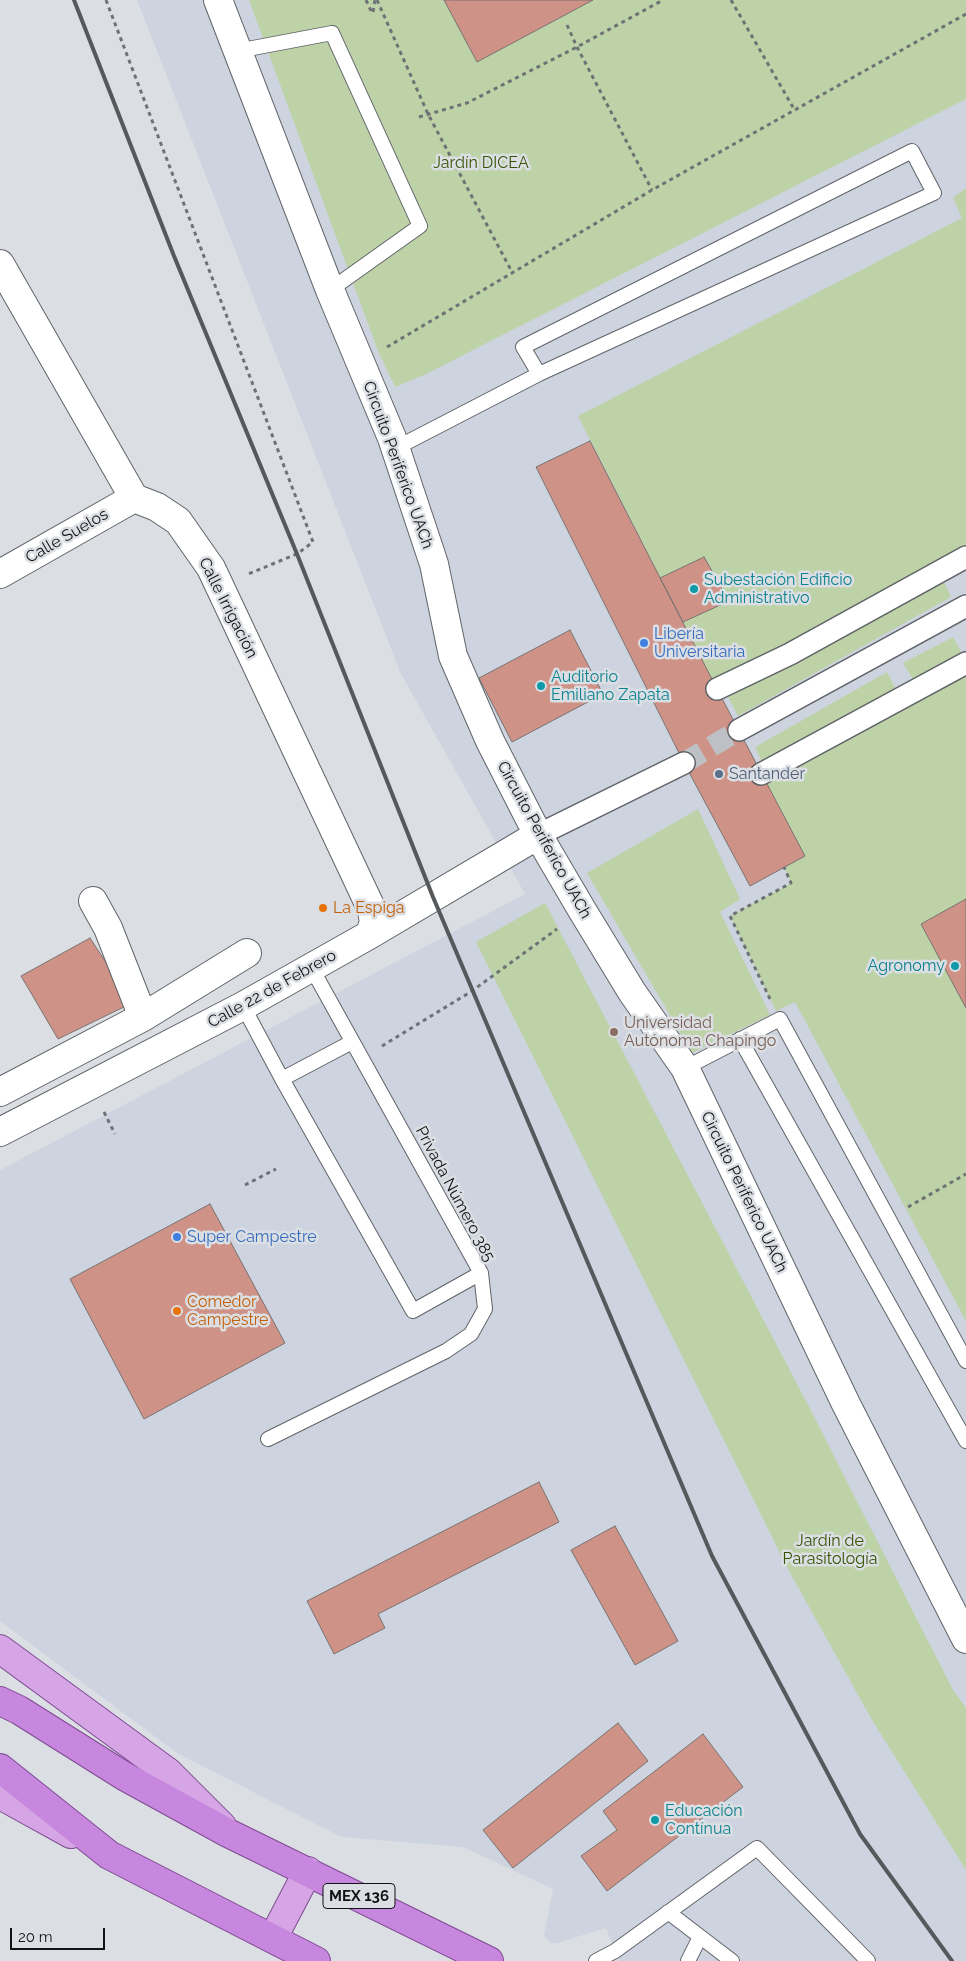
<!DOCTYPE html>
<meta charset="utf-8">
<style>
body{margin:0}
#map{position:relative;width:966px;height:1961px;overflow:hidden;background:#dbdfe4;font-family:Raleway,sans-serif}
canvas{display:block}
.scale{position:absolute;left:10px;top:1928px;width:95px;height:22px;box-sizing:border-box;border:2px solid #101213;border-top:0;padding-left:6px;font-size:15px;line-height:18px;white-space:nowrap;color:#101213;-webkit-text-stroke:4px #dbdfe4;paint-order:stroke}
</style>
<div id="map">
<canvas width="966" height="1961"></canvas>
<div class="scale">20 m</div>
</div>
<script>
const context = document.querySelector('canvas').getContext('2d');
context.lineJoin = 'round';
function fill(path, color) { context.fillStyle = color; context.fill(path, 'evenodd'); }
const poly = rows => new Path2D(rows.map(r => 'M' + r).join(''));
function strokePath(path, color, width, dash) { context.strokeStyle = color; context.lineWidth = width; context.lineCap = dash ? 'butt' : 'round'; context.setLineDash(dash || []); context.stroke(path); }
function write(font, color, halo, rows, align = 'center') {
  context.font = font + ' Raleway,sans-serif'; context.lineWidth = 5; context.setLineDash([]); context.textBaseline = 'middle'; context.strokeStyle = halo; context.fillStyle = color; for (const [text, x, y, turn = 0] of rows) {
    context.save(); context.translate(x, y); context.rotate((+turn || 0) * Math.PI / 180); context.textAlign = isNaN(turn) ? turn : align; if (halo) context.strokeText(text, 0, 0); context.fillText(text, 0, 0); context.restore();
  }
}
fill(poly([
 [137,0,966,0,966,1961,619,1961,606,1928,557,1943,550,1943,544,1936,553,1889,463,1847,341,1837,177,1753,0,1621,0,1170,525,894,401,674]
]), '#cdd4e0');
fill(poly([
 [249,0,966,0,966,99,426,374,395,387,378,351],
 [966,188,966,557,717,689,578,416,962,218,953,198],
 [943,580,951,597,738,716,727,695],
 [953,637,962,654,914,681,903,663],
 [966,665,966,1321,795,1002,776,1011,730,916,791,883,784,867,805,856,761,774],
 [887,672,897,691,764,766,755,747],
 [698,809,740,899,720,912,770,1015,692,1053,587,873],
 [545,903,807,1403,953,1690,966,1708,966,1870,872,1720,789,1571,476,942]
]), '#bdd2a7');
const building = poly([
 [444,0,593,0,477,62,444,0],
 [590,441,717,689,805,856,750,886,684,763,536,467,590,441],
 [704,557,729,601,683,622,660,578,704,557],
 [570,630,603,694,512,742,479,678,570,630],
 [966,899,966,1008,921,924,966,899],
 [90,938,109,967,128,1005,58,1039,21,976,90,938],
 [210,1204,285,1343,144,1419,70,1279,210,1204],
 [539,1482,559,1522,378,1614,385,1628,334,1654,307,1601,539,1482],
 [615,1526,678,1641,635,1665,571,1550,615,1526],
 [618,1723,648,1761,513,1868,483,1830,618,1723],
 [703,1734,743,1787,607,1891,581,1856,617,1830,603,1811,703,1734]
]);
fill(building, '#cf9286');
strokePath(building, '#797372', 1);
strokePath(poly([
 [684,763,739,730]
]), '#bdc0c5', 21, [21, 11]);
const service = poly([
 [237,51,332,33,420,226,330,290],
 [396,448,539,374,934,193,912,151,523,347,539,374],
 [243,1006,282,1079,413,1311,481,1273,311,967],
 [740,1039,966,1441],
 [685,1068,780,1019,966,1361],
 [282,1079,352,1042],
 [268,1439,446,1351,471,1334,485,1309,481,1273],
 [668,1912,732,1961],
 [596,1961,615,1951,757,1848,868,1961],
 [688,1961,700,1937]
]);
const pedestrian = poly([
 [717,689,790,654,966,557],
 [739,730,966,606],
 [761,774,966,663],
 [538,835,684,763]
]);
const minor = poly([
 [218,0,330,290,392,438,434,564,453,656,490,741,538,835,582,910,632,992,685,1068,846,1404,966,1639],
 [0,264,134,498,157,507,178,521,211,568,372,910,374,923,369,935],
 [0,574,134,498],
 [93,901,108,928,143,1017],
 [0,1092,143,1017,247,953],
 [0,1132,243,1006,369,935,538,835]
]);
const primary = poly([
 [0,1649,168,1772,222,1826],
 [0,1795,71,1834],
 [273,1938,308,1871]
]);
const trunk = poly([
 [0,1701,19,1710,124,1776,228,1833,489,1961],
 [0,1768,109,1855,316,1961]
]);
strokePath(service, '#606368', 16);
strokePath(pedestrian, '#606368', 24);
strokePath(minor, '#606368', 30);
strokePath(primary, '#7f4b92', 30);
strokePath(trunk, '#7f4b92', 30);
strokePath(poly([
 [106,0,313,542,297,554,248,574],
 [366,0,372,13],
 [377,0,428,114,512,272],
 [731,0,794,109],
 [373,12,375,0],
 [567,25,577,47,652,190],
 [419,117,467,103,577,47,663,0],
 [387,347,652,190,966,14],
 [770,999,730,916,791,883,784,867],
 [382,1046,472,991,557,929],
 [104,1112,115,1134],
 [245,1185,276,1169],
 [908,1207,966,1174]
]), '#6f7275', 3, [4, 4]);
strokePath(service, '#fff', 14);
strokePath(pedestrian, '#fff', 21);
strokePath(minor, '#fff', 28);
strokePath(primary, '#d6a5e6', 28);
strokePath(trunk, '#c887de', 28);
strokePath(poly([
 [74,0,174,256,297,554,433,897,712,1556,860,1834,952,1961]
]), '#56595b', 4);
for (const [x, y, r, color] of [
 [694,589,5,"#0f9aa8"],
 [644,643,5,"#3f7fe0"],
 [541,686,5,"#0f9aa8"],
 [719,774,5,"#5c6f8a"],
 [323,908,5,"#e8710a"],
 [955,966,5,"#0f9aa8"],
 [614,1032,5,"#8d6e63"],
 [177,1237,5,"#3f7fe0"],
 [177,1311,5,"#e8710a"],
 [655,1820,5,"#0f9aa8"]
]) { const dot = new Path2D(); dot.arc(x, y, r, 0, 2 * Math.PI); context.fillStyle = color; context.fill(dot); strokePath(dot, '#dbdfe4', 2); }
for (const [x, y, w] of [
 [359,1896,72]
]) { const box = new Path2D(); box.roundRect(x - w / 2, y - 12.5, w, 25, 4); context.fillStyle = '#dbdfe4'; context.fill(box); strokePath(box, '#101213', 1); }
write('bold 15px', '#101213', null, [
 ["MEX 136",359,1896]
]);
write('16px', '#355200', '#dbdfe4', [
 ["Jardín DICEA",481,163],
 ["Jardín de",830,1541],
 ["Parasitología",830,1559]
]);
write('16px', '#101213', '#dbdfe4', [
 ["Circuito Periferico UACh",398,465,70],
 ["Calle Suelos",67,536,-30],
 ["Calle Irrigación",228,608,63],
 ["Circuito Periferico UACh",544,840,61],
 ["Calle 22 de Febrero",272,989,-29],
 ["Circuito Periferico UACh",744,1192,64],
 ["Privada Número 385",455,1194,62]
]);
write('16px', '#0d838f', '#dbdfe4', [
 ["Subestación Edificio",704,580],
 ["Administrativo",704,598],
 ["Auditorio",551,677],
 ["Emiliano Zapata",551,695],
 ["Agronomy",945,966,"right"],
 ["Educación",665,1811],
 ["Contínua",665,1829]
], 'left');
write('16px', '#366cbe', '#dbdfe4', [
 ["Libería",654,634],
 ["Universitaria",654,652],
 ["Super Campestre",187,1237]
], 'left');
write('16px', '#4e5e75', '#dbdfe4', [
 ["Santander",729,774]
], 'left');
write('16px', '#c56008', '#dbdfe4', [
 ["La Espiga",333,908],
 ["Comedor",187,1302],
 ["Campestre",187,1320]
], 'left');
write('16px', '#785e54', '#dbdfe4', [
 ["Universidad",624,1023],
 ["Autónoma Chapingo",624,1041]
], 'left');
</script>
